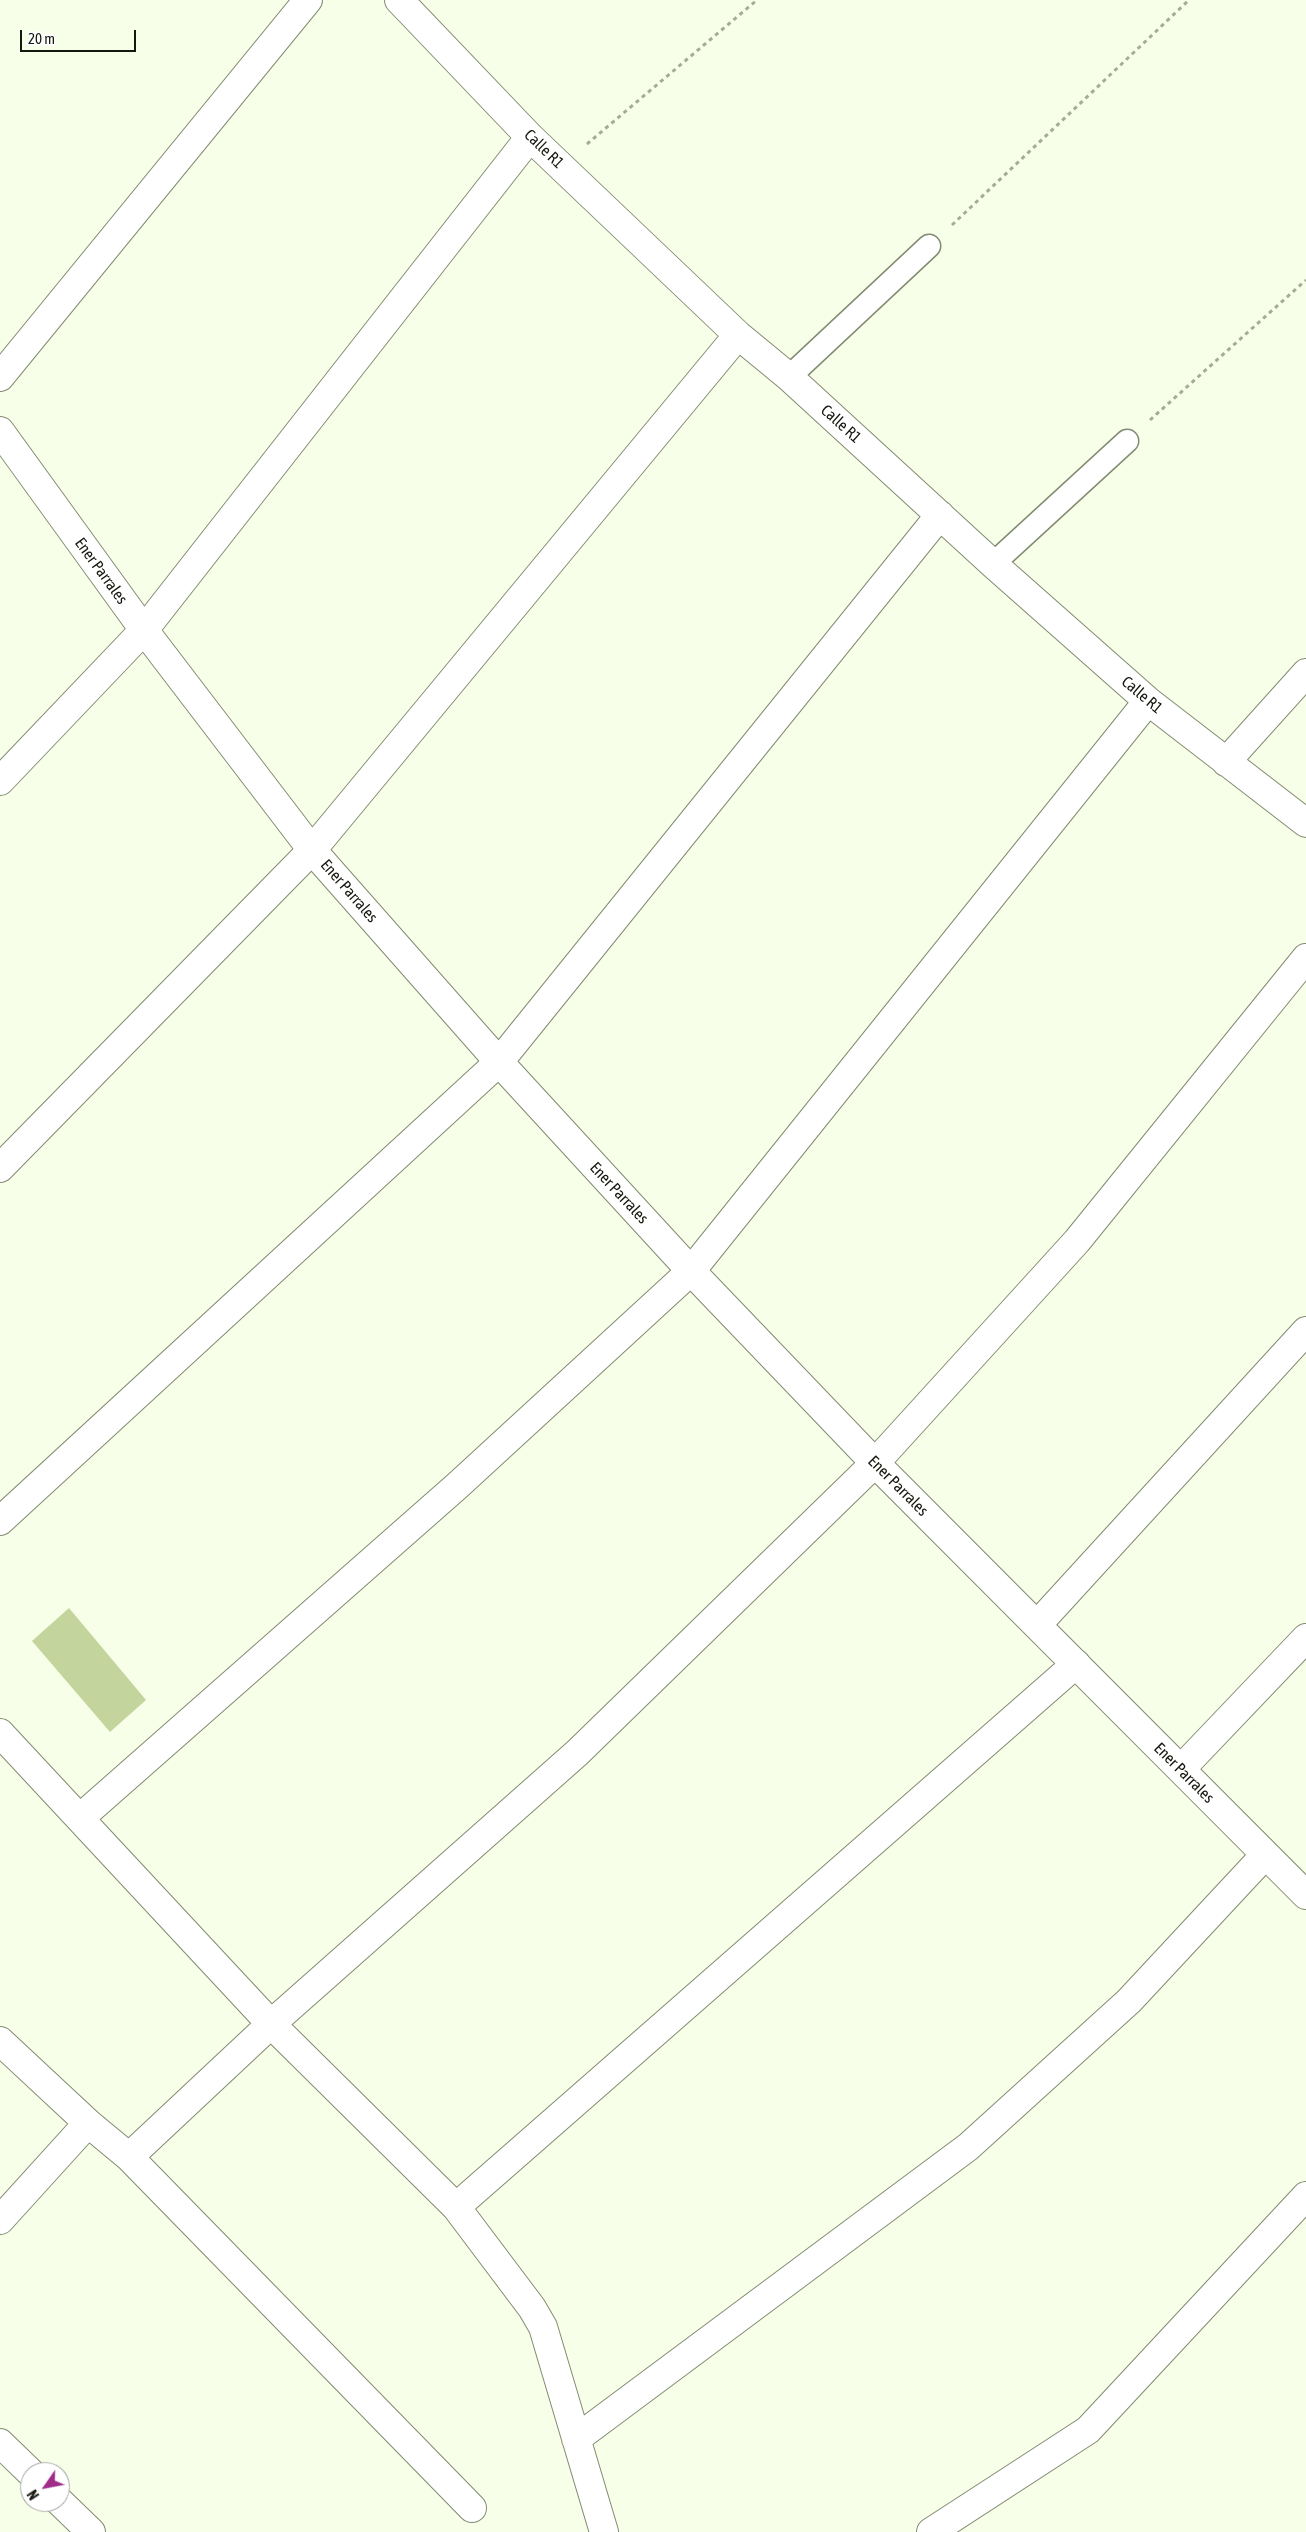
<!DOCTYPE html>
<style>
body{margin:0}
#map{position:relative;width:1306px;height:2532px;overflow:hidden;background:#f7ffe8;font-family:"Asap Condensed",sans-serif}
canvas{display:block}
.north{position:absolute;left:20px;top:2462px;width:50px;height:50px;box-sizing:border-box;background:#fff;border:1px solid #a1a39f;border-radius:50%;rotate:237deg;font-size:14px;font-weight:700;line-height:20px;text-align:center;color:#15180e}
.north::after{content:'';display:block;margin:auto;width:18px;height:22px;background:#a02d88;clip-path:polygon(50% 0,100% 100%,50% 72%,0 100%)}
.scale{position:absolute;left:20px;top:30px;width:116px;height:22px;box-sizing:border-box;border:2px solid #15180e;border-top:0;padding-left:6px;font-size:15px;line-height:18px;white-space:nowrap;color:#15180e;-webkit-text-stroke:4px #fff;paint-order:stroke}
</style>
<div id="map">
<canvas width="1306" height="2532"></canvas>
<div class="north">N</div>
<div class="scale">20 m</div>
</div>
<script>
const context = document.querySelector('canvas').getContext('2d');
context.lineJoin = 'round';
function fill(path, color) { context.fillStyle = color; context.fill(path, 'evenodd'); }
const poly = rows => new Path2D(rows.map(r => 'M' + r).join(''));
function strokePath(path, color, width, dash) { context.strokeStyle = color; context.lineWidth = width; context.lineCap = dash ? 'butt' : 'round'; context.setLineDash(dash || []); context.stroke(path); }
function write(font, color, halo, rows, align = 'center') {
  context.font = font + ' "Asap Condensed",sans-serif'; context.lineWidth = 5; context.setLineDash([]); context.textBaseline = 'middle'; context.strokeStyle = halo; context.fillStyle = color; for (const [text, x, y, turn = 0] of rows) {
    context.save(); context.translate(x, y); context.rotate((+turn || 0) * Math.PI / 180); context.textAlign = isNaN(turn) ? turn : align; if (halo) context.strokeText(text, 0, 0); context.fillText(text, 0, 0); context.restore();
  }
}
fill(poly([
 [69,1608,146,1700,110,1732,32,1641]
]), '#c3d59c');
const service = poly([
 [789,377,929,246],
 [993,564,1127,441]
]);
const minor = poly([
 [399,0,530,137,738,335,789,377,993,564,1148,701,1306,823],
 [0,377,308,0],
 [1226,762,1306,673],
 [0,781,144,630,530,137],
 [0,1168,312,850,738,335],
 [0,1521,499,1062,940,515],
 [1037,1625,1306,1331],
 [0,1733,271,2024,456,2207,532,2308,543,2327,604,2532],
 [1181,1769,1306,1638],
 [80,1818,457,1486,691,1271,1148,701],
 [0,2041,88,2123,129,2157,472,2508],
 [129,2157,271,2024,577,1753,875,1463,1077,1241,1306,958],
 [456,2207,1076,1664],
 [0,2220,88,2123],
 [576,2439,968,2147,1129,2001,1265,1855],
 [0,2443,30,2472],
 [60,2502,91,2532],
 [931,2532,1088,2430,1306,2196]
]);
const tertiary = poly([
 [0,431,144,630,312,850,499,1062,691,1271,875,1463,1306,1895]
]);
strokePath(service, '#838b72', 25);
strokePath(minor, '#838b72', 30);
strokePath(tertiary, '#838b72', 30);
strokePath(poly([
 [587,144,757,0],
 [952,225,1189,0],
 [1150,420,1306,280]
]), '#a5ab99', 3, [4, 4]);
strokePath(service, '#fff', 22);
strokePath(minor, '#fff', 28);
strokePath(tertiary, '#fff', 28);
write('16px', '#15180e', '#fff', [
 ["Calle R1",544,149,44],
 ["Calle R1",841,424,42],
 ["Ener Parrales",101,571,54],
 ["Calle R1",1142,695,40],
 ["Ener Parrales",349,891,49],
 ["Ener Parrales",619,1193,47],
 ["Ener Parrales",898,1486,45],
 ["Ener Parrales",1184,1773,45]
]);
</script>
